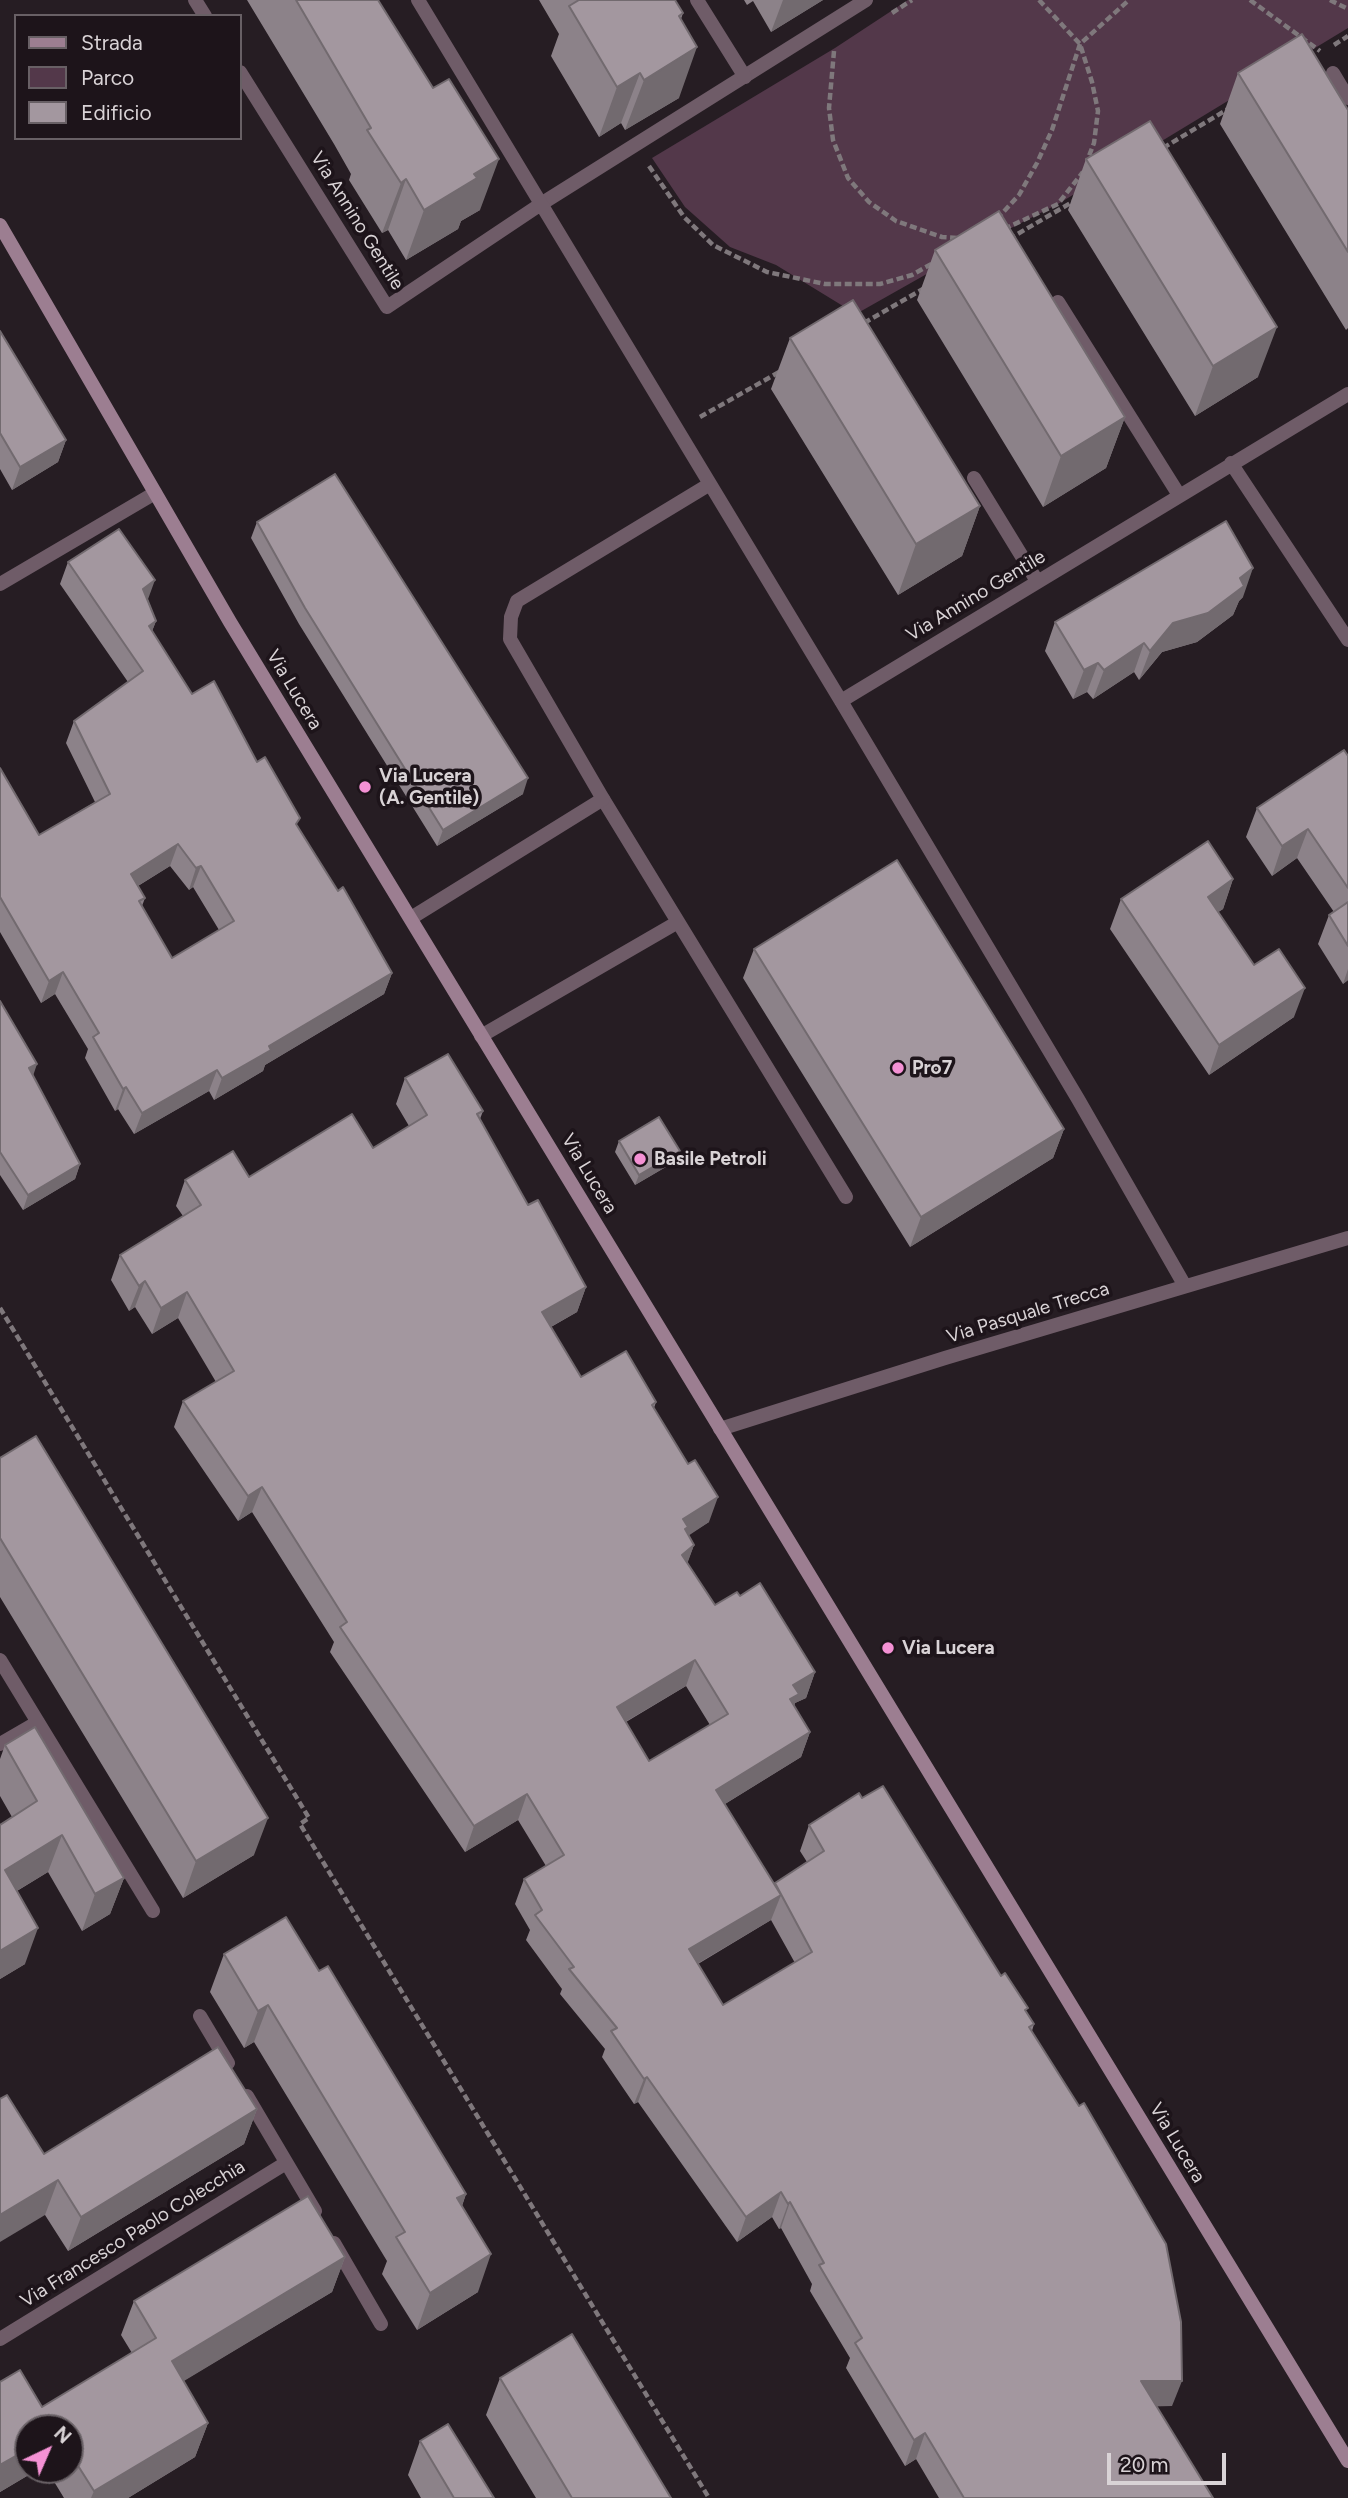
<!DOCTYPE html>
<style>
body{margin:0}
#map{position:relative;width:1348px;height:2498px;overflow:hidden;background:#261d23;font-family:Figtree,sans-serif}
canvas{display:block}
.legend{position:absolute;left:14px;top:14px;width:228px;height:126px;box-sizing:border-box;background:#1d141a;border:2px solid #686065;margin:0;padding:9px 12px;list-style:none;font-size:21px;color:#d9d3d6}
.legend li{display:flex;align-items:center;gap:14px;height:35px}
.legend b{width:35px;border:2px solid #686065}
.north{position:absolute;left:14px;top:2414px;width:70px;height:70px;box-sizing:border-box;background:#1d141a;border:2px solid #686065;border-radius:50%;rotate:44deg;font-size:19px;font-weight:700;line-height:28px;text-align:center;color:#d9d3d6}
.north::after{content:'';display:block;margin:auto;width:24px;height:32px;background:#f491d4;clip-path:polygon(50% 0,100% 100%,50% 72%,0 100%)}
.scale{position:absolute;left:1107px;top:2453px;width:119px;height:32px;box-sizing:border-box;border:4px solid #d9d3d6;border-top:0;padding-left:9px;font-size:21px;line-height:24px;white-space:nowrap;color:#d9d3d6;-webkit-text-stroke:5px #1d141a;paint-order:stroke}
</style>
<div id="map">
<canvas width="1348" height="2498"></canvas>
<ul class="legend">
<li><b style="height:9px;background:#9c7e91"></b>Strada</li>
<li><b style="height:19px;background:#53384a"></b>Parco</li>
<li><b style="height:19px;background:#a3979f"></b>Edificio</li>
</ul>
<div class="north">N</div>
<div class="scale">20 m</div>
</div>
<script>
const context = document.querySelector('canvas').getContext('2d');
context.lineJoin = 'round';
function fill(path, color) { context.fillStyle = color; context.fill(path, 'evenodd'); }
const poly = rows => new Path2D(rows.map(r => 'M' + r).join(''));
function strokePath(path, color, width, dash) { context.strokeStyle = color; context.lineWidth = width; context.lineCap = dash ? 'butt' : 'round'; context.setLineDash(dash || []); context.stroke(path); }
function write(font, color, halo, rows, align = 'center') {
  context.font = font + ' Figtree,sans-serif'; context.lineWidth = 7; context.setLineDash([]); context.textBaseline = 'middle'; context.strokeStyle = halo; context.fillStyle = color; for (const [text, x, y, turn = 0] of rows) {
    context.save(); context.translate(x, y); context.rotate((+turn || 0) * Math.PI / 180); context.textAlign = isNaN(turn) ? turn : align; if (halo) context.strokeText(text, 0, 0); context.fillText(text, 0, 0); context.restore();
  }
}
fill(poly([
 [908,0,1348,0,1348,28,1058,204,978,245,856,314,776,265,730,247,685,207,652,158,835,48]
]), '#53384a');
strokePath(poly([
 [1039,0,1080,44,1092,82,1098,111,1094,143,1087,161],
 [1250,0,1320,51],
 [1330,0,1348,9],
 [892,13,912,0],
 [1334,45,1348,36],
 [834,51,829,108,833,140,848,178,869,202,896,221,942,237,958,238],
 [1163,148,1228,109],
 [649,166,684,217,713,245,767,272,825,284,880,284,912,275,933,263],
 [997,219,1019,195,1037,163,1052,130,1080,44,1129,0],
 [1004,229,1058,204,1083,172],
 [1009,239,1074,201],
 [864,323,923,289],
 [700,417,781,371],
 [0,1308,309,1818,300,1824,709,2498]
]), '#7f787c', 4.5, [7, 3.5]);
strokePath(poly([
 [603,799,846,1197],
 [481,1036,678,922]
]), '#6f5c68', 14);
strokePath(poly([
 [541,204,866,0]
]), '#6f5c68', 14);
strokePath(poly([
 [195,0,205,16],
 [418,0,841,701,1078,1099,1185,1286],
 [697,0,745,77],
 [240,72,387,307,541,204],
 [1333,73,1348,98],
 [1058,302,1179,495],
 [1231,463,1348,640],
 [974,478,1037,581],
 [0,584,155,493],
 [841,701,1348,394],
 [411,918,603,799,510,639,511,617,517,601,710,484],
 [720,1429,945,1358,1348,1238],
 [0,1660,153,1911],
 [0,1744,38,1722],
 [200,2016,228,2063],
 [247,2096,315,2211],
 [334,2243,381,2324],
 [0,2339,286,2163]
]), '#6f5c68', 14);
strokePath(poly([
 [0,225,230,622,1348,2461]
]), '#9c7e91', 14);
fill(poly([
 [247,0,378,0,480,210,461,221,458,229,406,260,388,230,382,233,349,180,351,174,334,144],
 [539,0,675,0,683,13,681,19,679,98,625,130,621,123,599,137,551,56,559,34],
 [744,0,823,0,771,32,753,1,747,5],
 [1238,73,1348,110,1348,328,1346,330,1220,124],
 [1086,159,1258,377,1195,416,1068,210],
 [935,250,1125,417,1106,468,1043,507,917,300],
 [0,331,66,440,58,462,12,490,0,469],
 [790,338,980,506,962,556,898,595,771,389],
 [257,522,523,794,437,846,299,624,251,538],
 [68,562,148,600,156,621,152,631,192,694,257,762,297,825,338,891,392,973,384,994,265,1065,263,1071,214,1100,209,1091,134,1134,118,1109,115,1111,85,1058,88,1049,55,994,41,1003,0,932,0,768,39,835,95,802,66,743,74,721,128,682,60,584],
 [170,866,189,890,193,887,219,930,172,958,142,906,145,898,138,886],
 [1243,597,1239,601,1233,615,1197,642,1162,652,1139,680,1134,672,1093,699,1087,692,1073,699,1045,651,1055,622],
 [1348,756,1348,980,1343,984,1318,944,1329,915,1334,912,1297,858,1272,876,1246,837,1257,808],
 [1233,879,1223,909,1218,912,1254,965,1294,1017,1209,1075,1110,929,1121,899],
 [754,949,1064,1129,1053,1158,910,1247,743,978],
 [0,1001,33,1076,80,1164,75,1179,23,1210,0,1175],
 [405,1078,483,1111,480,1119,528,1205,586,1287,577,1312,551,1327,581,1377,656,1402,654,1408,709,1522,688,1535,694,1545,687,1563,715,1605,740,1596,815,1672,806,1698,795,1703,794,1706,810,1732,801,1757,725,1804,774,1884,807,1862,800,1851,809,1825,862,1798,1001,1976,1034,2024,1032,2031,1172,2406,1156,2406,1213,2498,939,2498,916,2459,905,2466,846,2368,850,2358,810,2291,812,2284,781,2228,779,2229,772,2217,737,2242,638,2102,634,2104,602,2057,605,2049,560,1994,562,1989,526,1940,530,1930,515,1904,524,1879,546,1866,518,1820,465,1852,330,1652,334,1642,252,1512,238,1521,174,1427,183,1401,216,1382,178,1318,152,1334,135,1307,129,1311,111,1280,120,1255,183,1216,176,1206,185,1180,249,1177,373,1148,409,1126,396,1104],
 [686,1686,710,1725,649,1761,626,1722],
 [771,1920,795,1963,723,2005,698,1964],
 [619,1141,676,1161,635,1185,615,1152],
 [0,1458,254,1855,183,1898,0,1597],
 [5,1745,124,1878,110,1914,82,1931,48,1872,17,1891,25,1964,0,1979,0,1825,12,1817,0,1796,0,1759],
 [224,1954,319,1971,466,2194,462,2206,478,2292,417,2330,382,2274,387,2261,254,2042,244,2048,210,1992],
 [257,2109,244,2144,68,2251,45,2215,44,2154],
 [308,2196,345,2257,332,2292,183,2381,208,2423,195,2457,128,2498,64,2498,47,2470,70,2470,70,2428,28,2428,28,2470,37,2470,0,2492,0,2382,20,2370,42,2407,132,2353,121,2335,134,2301],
 [500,2378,671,2498,536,2498,486,2415],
 [420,2441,494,2498,421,2498,408,2475]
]), '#8c8289');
fill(poly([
 [783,0,823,0,771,32],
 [697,47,679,98,625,130,644,80],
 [640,73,621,123,599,137,617,87],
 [499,159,480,210,461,221,458,229,406,260,424,210,474,174],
 [406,179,388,230,382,233,401,183],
 [1277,327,1258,377,1195,416,1213,366],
 [1125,417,1106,468,1043,507,1061,456],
 [66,440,58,462,12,490,20,467],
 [980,506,962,556,898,595,916,544],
 [1253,568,1243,597,1239,601,1233,615,1197,642,1162,652,1139,680,1150,651,1173,623,1240,578],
 [155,580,147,602,143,589],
 [156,621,148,642,149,626],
 [1144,643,1134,672,1093,699,1104,670],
 [1098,663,1087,692,1073,699,1084,670],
 [528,778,523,794,437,846,443,830],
 [1308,829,1297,858,1272,876,1282,846],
 [178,844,170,866,123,895,131,874],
 [201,866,193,887,189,890,196,868],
 [1233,879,1223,909,1198,926,1208,897],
 [1348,969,1348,980,1343,984],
 [63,972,55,994,41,1003,49,981],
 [392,973,384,994,265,1065,263,1071,214,1100,222,1078,269,1046],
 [1305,988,1294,1017,1209,1075,1219,1045],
 [37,1064,32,1079,29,1068],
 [217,1070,209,1091,134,1134,142,1113],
 [126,1087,118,1109,115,1111,123,1089],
 [1064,1129,1053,1158,910,1247,921,1217],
 [680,1151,676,1161,635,1185,639,1175],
 [80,1164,75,1179,23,1210,28,1195],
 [145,1281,135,1307,129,1311,139,1286],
 [586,1287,577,1312,533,1337,542,1312],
 [187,1292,178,1318,152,1334,161,1308],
 [262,1487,252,1512,238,1521,248,1496],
 [718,1497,709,1522,685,1538,683,1519],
 [694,1545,685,1570,682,1555],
 [695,1660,686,1686,608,1732,617,1707],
 [815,1672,806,1698,795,1703,790,1719,781,1724,793,1685],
 [810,1732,801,1757,707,1815,716,1790],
 [527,1794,518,1820,465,1852,474,1826],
 [268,1818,254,1855,183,1898,196,1861],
 [62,1835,48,1872,0,1901,5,1870],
 [124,1878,110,1914,82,1931,95,1894],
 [781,1895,771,1920,680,1974,689,1949],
 [38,1928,25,1964,0,1979,0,1951],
 [268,2005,254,2042,244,2048,258,2011],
 [647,2077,638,2102,634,2104,644,2079],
 [257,2109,244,2144,68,2251,81,2217],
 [58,2180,45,2215,0,2242,0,2215],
 [781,2192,772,2217,737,2242,746,2217],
 [466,2194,453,2231,457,2198],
 [790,2202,781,2228,779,2229,788,2204],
 [491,2254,478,2292,417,2330,430,2293],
 [345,2257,332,2292,159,2396,172,2361],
 [1141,2381,1182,2381,1172,2406,1132,2407],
 [208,2423,195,2457,128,2498,91,2498,94,2491],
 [925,2433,916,2459,905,2466,914,2440],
 [28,2449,28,2470,37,2470,0,2492,0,2465]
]), '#726a6f');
const building = poly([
 [296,0,378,0,433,88,449,79,499,159,474,174,477,178,424,210,406,179,401,183,367,130,371,128,296,0],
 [579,0,675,0,683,13,679,16,697,47,644,80,640,73,617,87,569,6,579,0],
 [1302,34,1348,110,1348,252,1238,73,1302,34],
 [1150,121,1277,327,1213,366,1086,159,1150,121],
 [999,211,1125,417,1061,456,935,250,999,211],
 [853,300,980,506,916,544,790,338,853,300],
 [0,331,66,440,20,467,0,433,0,331],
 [335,474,528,778,443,830,305,608,257,522,335,474],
 [1226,521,1253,568,1240,578,1244,586,1208,613,1173,623,1150,651,1144,643,1104,670,1098,663,1084,670,1055,622,1226,521],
 [119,529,155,580,143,589,156,621,149,626,192,694,214,681,257,762,265,757,300,818,296,824,338,891,343,887,392,973,269,1046,271,1050,222,1078,217,1070,142,1113,126,1087,123,1089,93,1037,99,1033,63,972,49,981,0,897,0,768,39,835,110,794,74,721,143,671,68,562,119,529],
 [178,844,196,868,201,866,234,921,172,958,139,901,145,898,131,874,178,844],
 [1344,750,1348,756,1348,888,1308,829,1282,846,1257,808,1344,750],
 [1208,841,1233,879,1208,897,1254,965,1279,949,1305,988,1219,1045,1121,899,1208,841],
 [897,860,1064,1129,921,1217,754,949,897,860],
 [1348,902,1348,946,1329,915,1348,902],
 [0,1001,37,1064,29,1068,80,1164,28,1195,0,1152,0,1001],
 [448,1054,483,1111,477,1114,528,1205,538,1200,586,1287,542,1312,581,1377,626,1351,656,1402,652,1405,688,1464,695,1460,718,1497,683,1519,688,1527,685,1529,694,1545,682,1555,715,1605,737,1592,740,1596,760,1583,815,1672,793,1685,799,1694,790,1699,810,1732,716,1790,781,1895,689,1949,723,2005,812,1952,775,1883,824,1851,809,1825,859,1793,862,1798,883,1786,1001,1976,1005,1973,1028,2008,1025,2010,1034,2024,1029,2027,1079,2106,1084,2103,1166,2244,1181,2322,1182,2381,1141,2381,1213,2498,964,2498,925,2433,914,2440,855,2343,862,2338,819,2265,824,2263,790,2202,788,2204,781,2192,746,2217,647,2077,644,2079,611,2031,617,2028,569,1969,574,1967,535,1915,542,1910,524,1879,564,1855,527,1794,474,1826,340,1627,347,1622,262,1487,248,1496,183,1401,234,1371,187,1292,161,1308,145,1281,139,1286,120,1255,201,1205,185,1180,233,1151,249,1177,352,1114,373,1148,427,1115,405,1078,448,1054],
 [695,1660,728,1714,649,1761,617,1707,695,1660],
 [659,1117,680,1151,639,1175,619,1141,659,1117],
 [36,1436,268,1818,196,1861,0,1538,0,1458,36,1436],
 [35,1727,124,1878,95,1894,62,1835,5,1870,38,1928,0,1951,0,1825,37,1801,5,1745,35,1727],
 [286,1917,319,1971,328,1966,346,1996,466,2194,457,2198,491,2254,430,2293,396,2237,405,2232,268,2005,258,2011,224,1954,286,1917],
 [218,2047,257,2109,81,2217,58,2180,0,2215,0,2099,7,2095,44,2154,218,2047],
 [308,2196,345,2257,172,2361,208,2423,94,2491,70,2453,70,2428,55,2428,47,2416,54,2428,28,2428,28,2449,0,2465,0,2382,20,2370,42,2407,156,2338,134,2301,308,2196],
 [572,2334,671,2498,572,2498,500,2378,572,2334],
 [448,2424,494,2498,454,2498,420,2441,448,2424]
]);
fill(building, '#a3979f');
strokePath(building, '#726a6f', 2);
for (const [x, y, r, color] of [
 [365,787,7,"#f491d4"],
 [898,1068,7,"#f491d4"],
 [640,1159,7,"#f491d4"],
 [888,1648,7,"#f491d4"]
]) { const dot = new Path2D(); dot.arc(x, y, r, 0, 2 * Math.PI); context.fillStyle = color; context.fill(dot); strokePath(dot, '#1d141a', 2.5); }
write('19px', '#d9d3d6', '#1d141a', [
 ["Via Annino Gentile",357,221,58],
 ["Via Annino Gentile",976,596,-31],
 ["Via Lucera",294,690,59],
 ["Via Lucera",589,1174,59],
 ["Via Pasquale Trecca",1028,1313,-17],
 ["Via Lucera",1177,2143,59],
 ["Via Francesco Paolo Colecchia",133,2234,-32]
]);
write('bold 19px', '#d9d3d6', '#1d141a', [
 ["Via Lucera",379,776],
 ["(A. Gentile)",379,798],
 ["Pro7",912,1068],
 ["Basile Petroli",654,1159],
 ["Via Lucera",902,1648]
], 'left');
</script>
